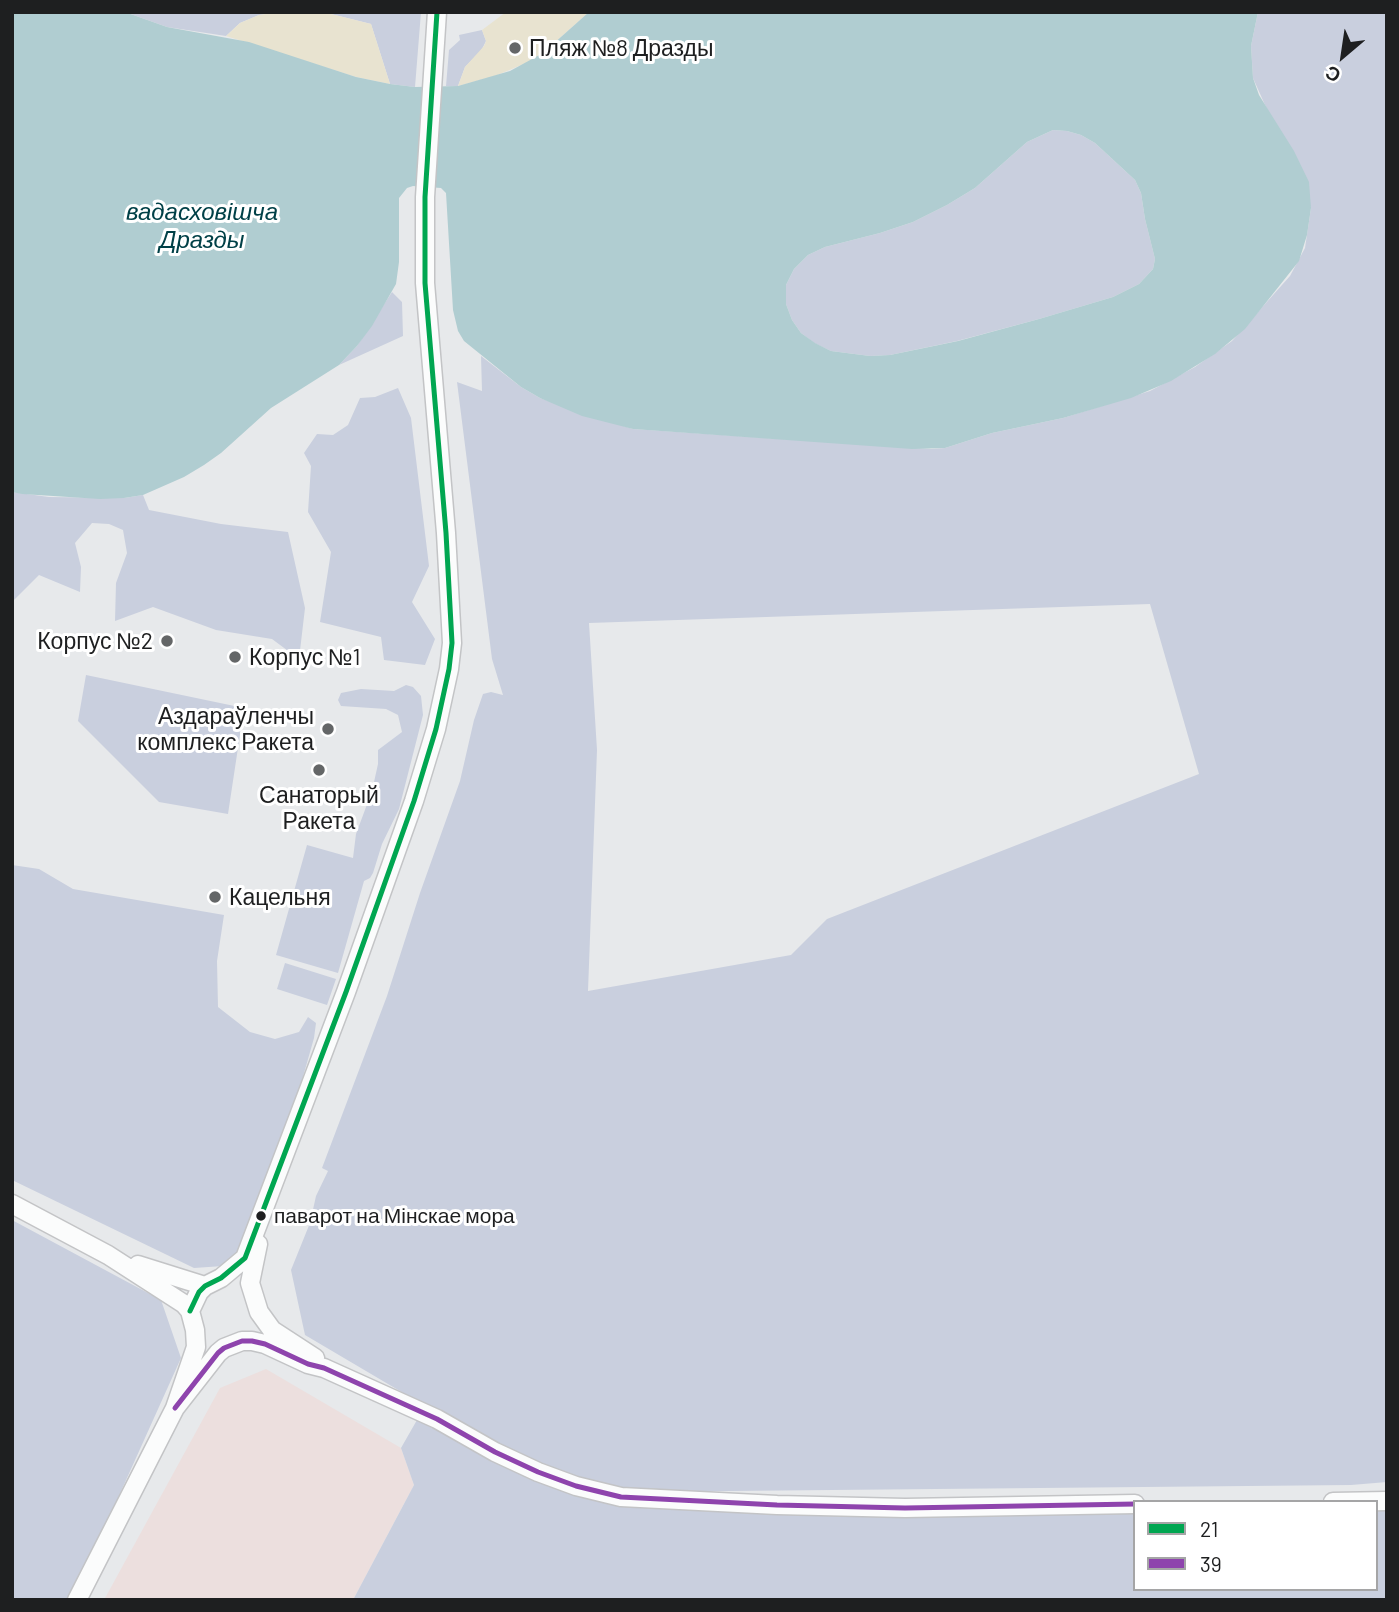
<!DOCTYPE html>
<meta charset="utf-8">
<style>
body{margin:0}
#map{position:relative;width:1399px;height:1612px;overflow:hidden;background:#e7e9eb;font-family:Barlow,sans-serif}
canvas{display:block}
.frame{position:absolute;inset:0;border:14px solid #1e1f20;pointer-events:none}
.legend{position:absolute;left:1133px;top:1500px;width:245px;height:91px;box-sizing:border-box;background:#fff;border:2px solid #a5a5a6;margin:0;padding:9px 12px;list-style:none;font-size:21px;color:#1e1f20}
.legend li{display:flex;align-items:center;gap:14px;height:35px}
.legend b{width:35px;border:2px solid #a5a5a6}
.north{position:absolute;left:1308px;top:21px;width:70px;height:70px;-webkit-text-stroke:5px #fff;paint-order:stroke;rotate:209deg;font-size:19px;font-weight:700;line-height:28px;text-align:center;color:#1e1f20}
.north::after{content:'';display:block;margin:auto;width:24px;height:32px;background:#1e1f20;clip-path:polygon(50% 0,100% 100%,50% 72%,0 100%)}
</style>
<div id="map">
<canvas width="1399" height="1612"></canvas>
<div class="frame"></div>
<ul class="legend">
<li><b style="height:9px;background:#00a651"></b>21</li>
<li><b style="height:9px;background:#8e44ad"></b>39</li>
</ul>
<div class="north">С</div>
</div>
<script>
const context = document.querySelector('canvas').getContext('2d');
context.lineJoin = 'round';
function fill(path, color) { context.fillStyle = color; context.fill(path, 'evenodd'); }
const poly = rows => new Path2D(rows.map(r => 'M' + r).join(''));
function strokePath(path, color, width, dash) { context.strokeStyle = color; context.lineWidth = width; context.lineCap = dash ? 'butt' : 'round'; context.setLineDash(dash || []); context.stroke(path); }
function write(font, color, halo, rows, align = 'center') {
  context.font = font + ' Barlow,sans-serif'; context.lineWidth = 6; context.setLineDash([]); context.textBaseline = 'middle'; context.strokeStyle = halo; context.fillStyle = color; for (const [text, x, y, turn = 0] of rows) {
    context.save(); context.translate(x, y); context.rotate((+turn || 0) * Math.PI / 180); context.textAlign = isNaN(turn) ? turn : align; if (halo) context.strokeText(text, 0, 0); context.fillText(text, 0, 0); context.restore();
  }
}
fill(poly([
 [266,1369,401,1448,414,1485,353,1600,104,1600,220,1388]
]), '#ecdfde');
fill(poly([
 [125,12,278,12,259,15,240,23,226,36,167,27],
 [323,12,421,12,415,87,390,84,371,24],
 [1258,12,1387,12,1387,1482,1351,1485,624,1492,510,1456,305,1335,291,1270,310,1223,316,1196,328,1171,322,1168,387,996,420,893,460,781,474,720,483,694,491,692,503,695,492,659,457,382,482,391,481,356,521,387,540,398,633,429,931,449,945,448,992,433,1063,418,1150,391,1195,367,1232,341,1290,276,1305,248,1311,208,1253,78,1251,46],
 [1150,604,1199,774,827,919,791,955,588,991,597,750,589,623],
 [482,30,486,41,481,51,465,67,458,86,446,86,449,50,460,40,459,35],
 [1053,130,1067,131,1081,135,1095,143,1135,180,1141,193,1145,219,1155,259,1153,269,1139,284,1113,297,1039,319,957,341,890,355,870,356,831,351,814,343,801,333,792,320,786,304,786,285,794,269,808,255,825,247,880,233,913,222,947,205,975,188,1027,142],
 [392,292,402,302,403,336,339,365,357,346],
 [398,388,411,418,429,566,412,602,435,639,425,665,384,660,381,637,320,622,331,552,308,512,311,466,304,453,317,434,333,435,348,425,360,398,375,397],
 [12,492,49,497,124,498,143,495,149,510,221,524,288,532,305,608,299,659,272,639,216,630,153,607,115,621,116,583,127,553,123,530,109,524,92,523,75,543,81,567,80,592,39,575,12,602],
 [86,675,244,708,228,814,159,802,78,721],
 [406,685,413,687,421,696,423,715,399,809,382,844,373,873,370,878,364,881,338,973,276,955,307,845,353,858,356,834,372,791,378,764,378,750,402,732,398,715,386,709,341,706,338,700,341,693,361,689,394,691],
 [12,865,39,869,73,889,224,915,217,961,218,1007,250,1032,275,1039,299,1032,308,1017,316,1023,314,1038,291,1119,237,1255,223,1266,194,1268,12,1180],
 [285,963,336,979,327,1005,277,989],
 [12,1220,161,1300,181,1358,72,1600,12,1600],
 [417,1420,485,1455,639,1505,698,1510,828,1513,1135,1508,1135,1589,1376,1589,1376,1504,1387,1504,1387,1600,353,1600,414,1485,401,1448]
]), '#c9cfde');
fill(poly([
 [278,12,323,12,371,24,390,84,356,77,226,36,240,23,259,15],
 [506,12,589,12,543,53,526,63,495,76,458,86,465,67,484,46,486,41,482,30]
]), '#e8e3d0');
fill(poly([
 [12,12,125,12,167,27,249,42,356,77,390,84,415,87,458,86,510,71,543,53,589,12,1258,12,1251,46,1253,78,1259,95,1294,151,1309,182,1311,208,1307,235,1299,261,1245,329,1215,354,1171,381,1131,398,1063,418,992,433,945,448,912,449,633,429,582,416,540,398,521,387,464,341,458,331,453,310,446,193,441,188,413,186,407,188,399,198,399,262,396,284,372,326,357,346,339,365,271,408,221,453,204,465,184,477,143,495,124,498,100,499,22,494,12,492],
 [1053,130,1067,131,1081,135,1095,143,1135,180,1141,193,1145,219,1155,259,1153,269,1139,284,1113,297,1039,319,958,341,890,355,870,356,831,351,815,343,801,333,792,320,786,304,786,285,794,269,808,255,825,247,880,233,913,222,947,205,975,188,1027,142]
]), '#b0cdd1');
const minor = poly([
 [12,1204,108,1255,184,1304,190,1311,195,1330,196,1347,175,1408,77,1600],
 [258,1244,250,1283,259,1312,272,1330,315,1358],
 [138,1265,205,1286],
 [190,1311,199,1292,205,1286,221,1278,245,1258,346,992,414,801,436,729,449,669,452,643,446,533,425,283,425,197,437,12],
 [175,1408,218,1353,224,1348,242,1341,252,1341,265,1344,308,1364,324,1368,437,1419,495,1452,538,1472,576,1486,621,1497,777,1505,905,1508,1135,1504],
 [1333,1502,1387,1501]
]);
strokePath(minor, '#c3c4c6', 21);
strokePath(minor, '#fbfcfc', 18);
strokePath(poly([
 [190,1311,199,1292,205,1286,221,1278,245,1258,346,992,414,801,436,729,449,669,452,643,446,533,425,283,425,197,437,12]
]), '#00a651', 5);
strokePath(poly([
 [175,1408,218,1353,224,1348,242,1341,252,1341,265,1344,308,1364,324,1368,437,1419,495,1452,538,1472,576,1486,621,1497,777,1505,905,1508,1135,1504]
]), '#8e44ad', 5);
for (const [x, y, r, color] of [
 [515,48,7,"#646667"],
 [167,641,7,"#646667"],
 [235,657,7,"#646667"],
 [328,729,7,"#646667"],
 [319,770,7,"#646667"],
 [215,897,7,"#646667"],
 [261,1216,6,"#1e1f20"]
]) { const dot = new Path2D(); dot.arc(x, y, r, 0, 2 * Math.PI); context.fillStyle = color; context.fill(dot); strokePath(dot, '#fff', 2.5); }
write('21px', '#1e1f20', '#fff', [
 ["паварот на Мінскае мора",274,1216]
], 'left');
write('23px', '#1e1f20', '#fff', [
 ["Пляж №8 Дразды",529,48],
 ["Корпус №2",153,641,"right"],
 ["Корпус №1",249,657],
 ["Аздараўленчы",314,716,"right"],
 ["комплекс Ракета",314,742,"right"],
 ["Санаторый",319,795,"center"],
 ["Ракета",319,821,"center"],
 ["Кацельня",229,897]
], 'left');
write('italic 24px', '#004047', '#fff', [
 ["вадасховішча",202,212],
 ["Дразды",202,240]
]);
</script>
